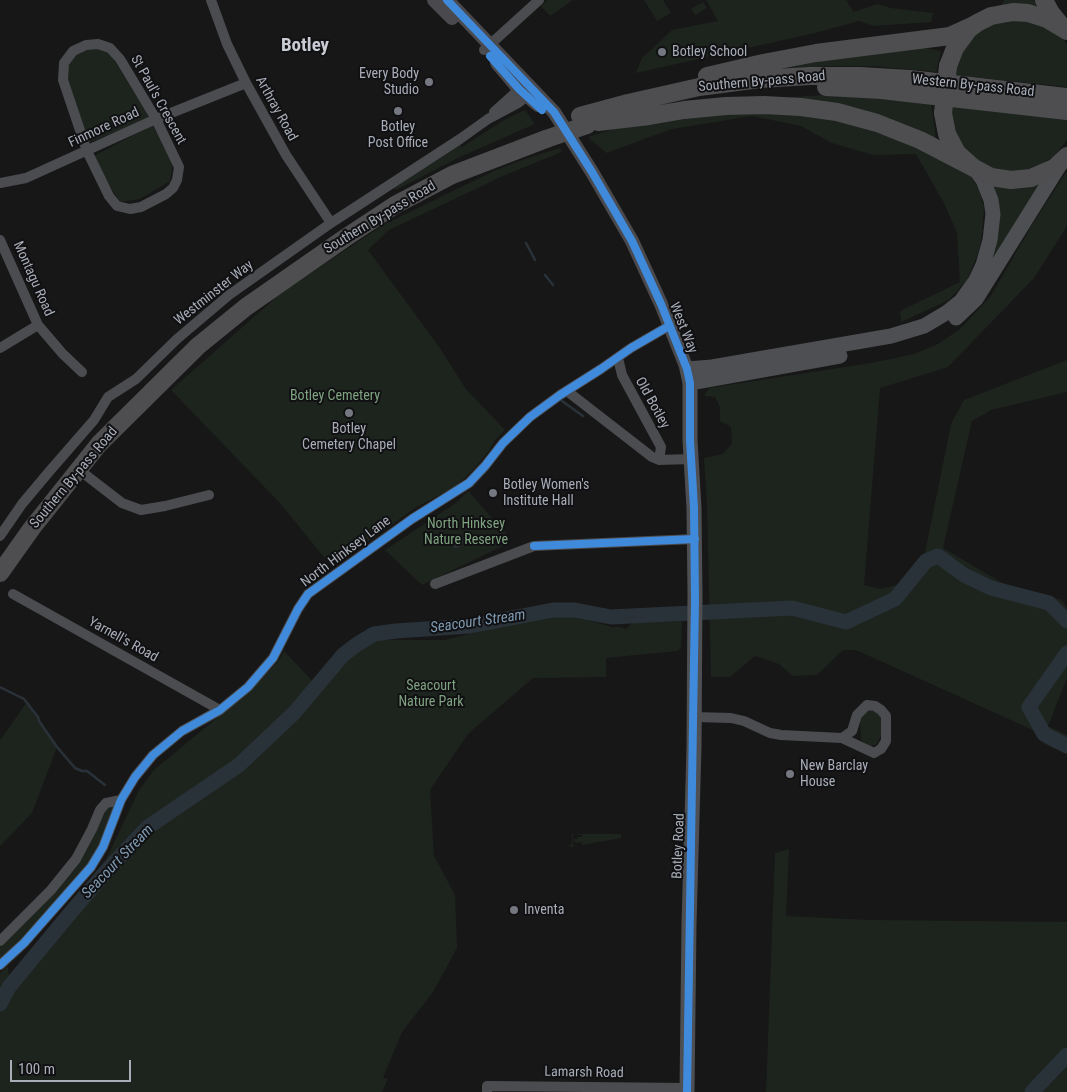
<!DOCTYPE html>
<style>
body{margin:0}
#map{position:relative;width:1067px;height:1092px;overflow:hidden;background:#171717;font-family:"Roboto Condensed",sans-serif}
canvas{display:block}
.scale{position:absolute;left:10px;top:1060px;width:121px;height:22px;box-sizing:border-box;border:2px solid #a8adb8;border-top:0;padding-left:6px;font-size:15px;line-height:18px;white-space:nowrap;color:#a8adb8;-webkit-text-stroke:4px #111113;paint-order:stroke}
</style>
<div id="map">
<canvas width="1067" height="1092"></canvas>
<div class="scale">100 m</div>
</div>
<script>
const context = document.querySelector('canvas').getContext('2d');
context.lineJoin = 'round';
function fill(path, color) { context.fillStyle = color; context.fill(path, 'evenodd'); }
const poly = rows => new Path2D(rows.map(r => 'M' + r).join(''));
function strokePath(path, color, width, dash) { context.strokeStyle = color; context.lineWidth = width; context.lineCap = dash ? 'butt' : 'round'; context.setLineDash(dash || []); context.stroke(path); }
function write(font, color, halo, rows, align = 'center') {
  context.font = font + ' "Roboto Condensed",sans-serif'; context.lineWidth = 4; context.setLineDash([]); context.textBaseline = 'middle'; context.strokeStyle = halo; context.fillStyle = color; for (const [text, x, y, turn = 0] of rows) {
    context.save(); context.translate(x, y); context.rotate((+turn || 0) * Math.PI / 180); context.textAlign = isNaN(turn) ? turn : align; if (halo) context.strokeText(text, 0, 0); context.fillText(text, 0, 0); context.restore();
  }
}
fill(poly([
 [548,0,573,0,550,16,541,6],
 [644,0,663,0,671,13,657,21],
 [706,0,846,0,854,12,877,4,891,8,933,13,931,22,874,26,859,21,815,33,636,73,642,58,672,30,718,21],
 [1004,0,1034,0,1038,6,1043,7,1002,7,1001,5],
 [703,2,707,8,695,15,691,9],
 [1025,18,1060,35,1067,44,1067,87,954,75,958,55,970,37,987,24],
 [87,46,107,48,149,117,121,130,87,143,64,78,72,56],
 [914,46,941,51,936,72,874,66,828,66,754,72],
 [823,95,931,103,936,140,778,98],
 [949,105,1067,117,1067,140,1055,155,1038,167,1017,173,996,170,976,161,961,146,952,127],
 [525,110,535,124,460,157,396,190,394,188,460,145,462,147,504,120],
 [759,112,826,117,910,143,969,174,979,189,984,208,982,233,979,251,967,280,949,300,901,322,900,311,960,282,957,233,944,203,916,154,873,155,832,143,801,126,752,116,672,129,606,153,588,137,614,129,669,118],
 [153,125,173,161,170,181,140,199,120,202,92,157],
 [560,148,562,152,505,175,389,230,368,250,440,348,465,388,505,430,495,440,488,452,471,472,456,486,415,508,332,567,278,501,171,390,280,294,383,225,496,170,525,159],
 [1067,171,1067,226,1034,278,948,367,880,388,864,585,880,589,902,584,924,558,951,424,964,400,1067,360,1067,392,991,410,972,421,943,548,1004,584,1062,600,1067,608,1067,678,1048,726,1067,735,1067,754,1044,744,1035,731,856,650,843,650,817,675,793,676,779,664,755,656,730,677,711,677,707,504,704,458,723,454,732,443,731,427,720,421,720,407,715,397,704,396,709,388,871,363,914,354,938,344,960,329,990,297,1032,225],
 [992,180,1042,182,996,257,992,256,993,188],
 [468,491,510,538,509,543,422,585,385,550,456,503],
 [567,613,611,627,619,627,626,629,632,623,682,621,681,648,677,651,606,658,606,677,533,678,468,734,442,772,430,790,434,856,455,895,457,948,433,992,402,1032,383,1078,388,1079,382,1092,0,1092,0,973,8,966,10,987,110,867,148,827,239,765,294,713,334,668,337,671,344,659,357,649,376,640,445,640,540,616],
 [284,651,316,685,289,713,223,772,142,826,134,838,101,870,139,790,154,770,253,688,279,660],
 [27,702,57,747,32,813,0,846,0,740],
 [871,709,881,716,881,735,876,745,869,746,863,742,861,739,860,719,861,716],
 [121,800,103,847,0,965,0,941,76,859,100,810],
 [572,834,621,834,621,838,582,845,582,842,576,843,575,841,574,843,574,839,577,839,578,837,582,837,582,835,573,834,573,847,571,847,568,845,572,845],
 [789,849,786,916,870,920,1067,922,1067,1092,766,1092,775,853]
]), '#1d241e');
fill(poly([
 [461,537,467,537,468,540,459,547,454,548,454,542]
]), '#2a3239');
strokePath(poly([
 [526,243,535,260],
 [545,275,553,285],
 [562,401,583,416],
 [0,687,24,699,38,717,39,721,57,747,75,768,82,771,87,771,105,785]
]), '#2a3239', 2.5);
strokePath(poly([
 [1067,653,1029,707,1044,734,1067,746],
 [0,1004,9,987,72,911,110,867,148,827,239,765,294,713,343,655,356,645,374,634,396,631,470,626,553,610,575,610,611,617,792,608,846,622,895,599,926,561,938,556,964,575,991,588,1049,603,1067,621],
 [1032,1092,1067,1055]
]), '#2a3239', 15);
strokePath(poly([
 [211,0,227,44,246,83,286,155,331,223],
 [98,44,110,48,120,59,156,119,179,167,177,180,173,188,166,194,141,207,130,209,117,206,109,196,87,151,63,80,64,63,73,51,86,45,98,44],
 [484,50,539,0],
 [494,112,524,85],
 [0,183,26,178,156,119,246,83],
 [0,240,38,325,62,353,82,372],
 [0,348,38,325],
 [618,358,622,375,661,447,659,460],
 [567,391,652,457,659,460,691,459],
 [78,469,122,503,141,510,165,506,209,495],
 [0,536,22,504,48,473,94,420,108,397,136,379,177,339,229,295,331,223,460,139,488,119,518,103,531,93],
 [435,584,534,546,695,539],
 [13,594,220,710],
 [694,717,731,718,744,721,770,733,781,735,842,738,874,753,881,749,886,741,886,716,881,710,875,706,867,705,857,715,852,731,842,738],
 [0,941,51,890,76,859,92,829,100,810,106,803,121,800],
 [0,965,24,943,91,867,103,847,121,800,135,777,153,755,182,731,220,710,248,687,273,658,298,609,308,594,412,519,469,483,485,466,503,443,530,417,560,395,601,369,631,348,669,326],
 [487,1092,487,1086,687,1088]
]), '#4b4c50', 10);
strokePath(poly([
 [434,0,452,18],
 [447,0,554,112,592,172,632,241,661,304,687,369],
 [497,63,519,89,538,105]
]), '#4a4a4e', 14);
strokePath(poly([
 [956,318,976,299,1061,163],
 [690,383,840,356],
 [687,1092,689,924,694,747,695,594,694,508,690,440,690,383,687,369,712,367,891,336,924,326,946,313,961,301,976,280,983,265,990,240,993,214,991,200,983,180,975,169]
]), '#4d4f52', 15);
strokePath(poly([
 [1044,0,1051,13,1060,24],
 [948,66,955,48,969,29,977,23,991,16,1013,12,1028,13,1047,19,1067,31],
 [707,76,763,63,816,53,950,36,974,25],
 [826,87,881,90,1067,111],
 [943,113,947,134,957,153,974,168,991,177,1011,180,1031,178,1054,168,1067,156],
 [580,116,628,103,699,87,760,79,810,76,860,76,910,79,1067,97],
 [598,122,649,116,684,110,726,106,764,105,801,107,837,112,877,123,920,140,974,168],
 [0,573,32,528,99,444,198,346,246,307,345,238,395,205,452,175,546,139]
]), '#4e4e51', 18);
strokePath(poly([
 [943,113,948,66],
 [546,139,587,125]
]), '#4e4e51', 18);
strokePath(poly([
 [447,0,554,112,592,172,632,241,661,304,687,369,690,383,690,440,694,508,695,600,687,1092],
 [490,56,519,89,542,110],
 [534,546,695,539],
 [0,965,24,943,91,867,103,847,121,800,135,777,153,755,182,731,220,710,248,687,273,658,298,609,308,594,412,519,469,483,485,466,503,443,530,417,560,395,601,369,631,348,669,326]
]), '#408adc', 8);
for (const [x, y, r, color] of [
 [662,52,5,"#757880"],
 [429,82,5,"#757880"],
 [398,111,5,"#757880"],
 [349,413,5,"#757880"],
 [493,493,5,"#757880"],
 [790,774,5,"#757880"],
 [514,910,5,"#757880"]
]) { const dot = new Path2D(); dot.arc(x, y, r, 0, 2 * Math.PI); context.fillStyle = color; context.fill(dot); strokePath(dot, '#111113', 2); }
write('14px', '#a8adb8', '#111113', [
 ["Botley School",672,52],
 ["Every Body",419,74,"right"],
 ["Studio",419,90,"right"],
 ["Botley",398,127,"center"],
 ["Post Office",398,143,"center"],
 ["Botley",349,429,"center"],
 ["Cemetery Chapel",349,445,"center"],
 ["Botley Women's",503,485],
 ["Institute Hall",503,501],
 ["New Barclay",800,766],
 ["House",800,782],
 ["Inventa",524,910]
], 'left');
write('14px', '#a8adb8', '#111113', [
 ["Southern By-pass Road",762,82,-5],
 ["Western By-pass Road",973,86,6],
 ["St Paul's Crescent",158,100,61],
 ["Arthray Road",276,109,61],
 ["Finmore Road",104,128,-25],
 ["Southern By-pass Road",380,218,-31],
 ["Montagu Road",33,279,66],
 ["Westminster Way",214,293,-38],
 ["West Way",683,328,68],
 ["Old Botley",652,403,61],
 ["Southern By-pass Road",74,478,-50],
 ["North Hinksey Lane",346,552,-37],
 ["Yarnell's Road",123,640,29],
 ["Botley Road",679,846,-88],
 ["Lamarsh Road",584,1073,1]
]);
write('14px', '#7fa381', '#111113', [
 ["Botley Cemetery",335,396],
 ["North Hinksey",466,524],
 ["Nature Reserve",466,540],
 ["Seacourt",431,686],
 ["Nature Park",431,702]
]);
write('italic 15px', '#7f9bb3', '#111113', [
 ["Seacourt Stream",478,622,-8],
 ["Seacourt Stream",118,862,-46]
]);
write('bold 19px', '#c9ccd4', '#111113', [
 ["Botley",305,46]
]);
</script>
